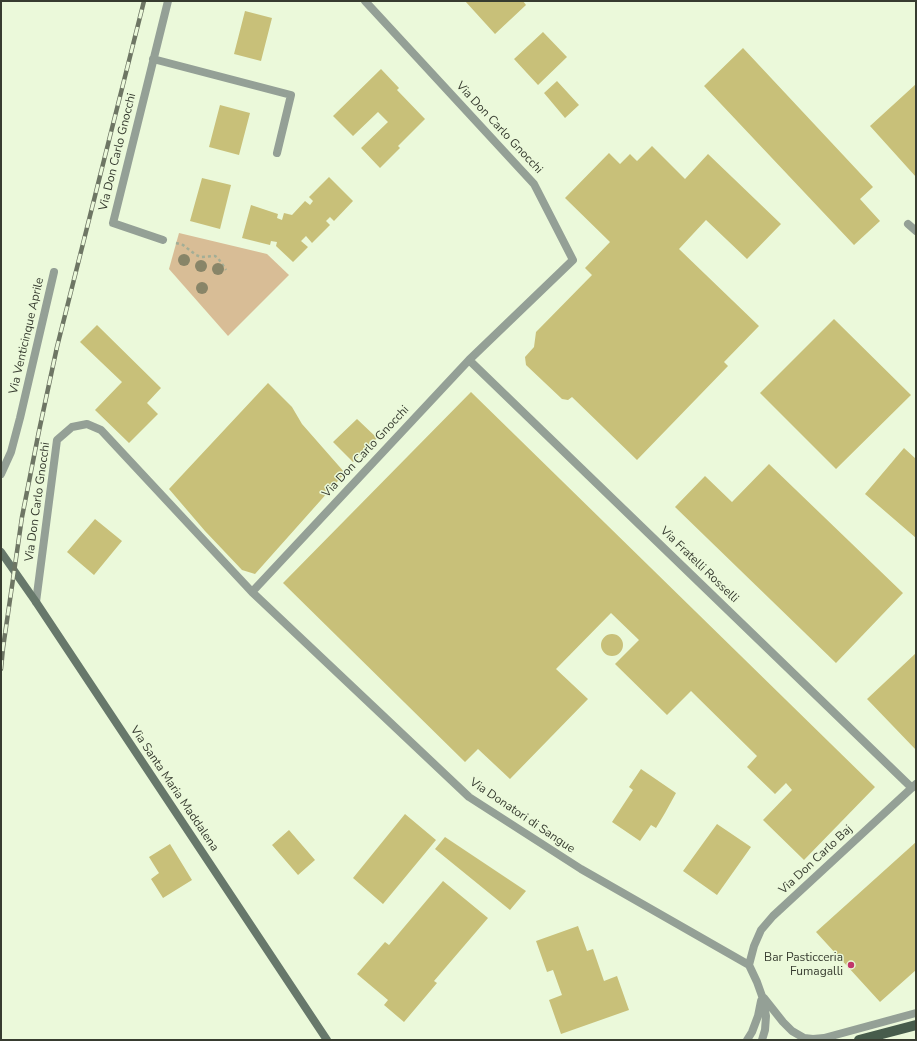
<!DOCTYPE html>
<style>
body{margin:0}
#map{position:relative;width:917px;height:1041px;overflow:hidden;background:#ebf9da;font-family:"Nunito Sans",sans-serif}
canvas{display:block}
.frame{position:absolute;inset:0;border:2px solid #373c30;pointer-events:none}
</style>
<div id="map">
<canvas width="917" height="1041"></canvas>
<div class="frame"></div>
</div>
<script>
const context = document.querySelector('canvas').getContext('2d');
context.lineJoin = 'round';
function fill(path, color) { context.fillStyle = color; context.fill(path, 'evenodd'); }
const poly = rows => new Path2D(rows.map(r => 'M' + r).join(''));
function strokePath(path, color, width, dash) { context.strokeStyle = color; context.lineWidth = width; context.lineCap = dash ? 'butt' : 'round'; context.setLineDash(dash || []); context.stroke(path); }
function write(font, color, halo, rows, align = 'center') {
  context.font = font + ' "Nunito Sans",sans-serif'; context.lineWidth = 3; context.setLineDash([]); context.textBaseline = 'middle'; context.strokeStyle = halo; context.fillStyle = color; for (const [text, x, y, turn = 0] of rows) {
    context.save(); context.translate(x, y); context.rotate((+turn || 0) * Math.PI / 180); context.textAlign = isNaN(turn) ? turn : align; if (halo) context.strokeText(text, 0, 0); context.fillText(text, 0, 0); context.restore();
  }
}
fill(poly([
 [179,233,267,254,289,275,228,336,169,269]
]), '#d8bd96');
fill(poly([
 [465,1,523,1,526,5,495,34],
 [245,11,272,18,261,61,234,54],
 [543,32,567,57,538,85,514,59],
 [743,48,873,187,860,199,880,221,854,245,704,86],
 [381,69,399,88,397,90,425,119,398,146,400,148,380,168,361,148,388,122,378,112,353,136,333,116],
 [557,81,579,105,565,118,544,93],
 [916,84,916,177,870,126],
 [220,105,250,113,239,155,209,147],
 [652,146,685,179,708,154,781,224,747,259,706,220,679,249,759,326,724,362,728,366,637,460,572,397,568,400,562,399,526,365,525,357,534,347,536,332,592,275,585,268,610,242,565,198,609,153,620,164,630,154,637,161],
 [329,177,353,201,334,221,330,217,326,221,330,225,312,243,306,236,301,241,308,247,293,262,276,246,277,242,271,241,270,245,242,238,251,205,278,214,277,218,282,220,284,213,292,215,305,201,310,205,313,201,309,197],
 [202,178,231,185,220,229,190,221],
 [834,319,911,395,836,469,760,393],
 [97,325,161,388,147,403,158,414,129,443,95,410,122,382,80,342],
 [268,383,292,407,302,424,345,473,255,574,242,570,205,531,169,489],
 [471,392,875,787,804,860,763,820,792,790,786,783,775,794,747,767,757,756,691,691,667,715,615,664,639,640,611,613,556,669,588,699,510,779,478,749,465,762,283,583],
 [357,419,377,438,353,462,333,442],
 [904,448,916,459,916,538,865,494],
 [769,464,903,593,836,663,675,507,705,476,732,502],
 [95,519,122,541,94,575,67,552],
 '601 645a11 11 0 1 1 22 0a11 11 0 1 1-22 0Z',
 [916,653,916,750,867,699],
 [641,769,676,793,665,813,656,828,651,825,640,841,612,822,633,790,629,787],
 [405,814,436,840,383,904,353,878],
 [717,824,751,847,717,895,683,871],
 [289,830,315,860,298,875,272,845],
 [445,837,526,891,510,910,435,849],
 [916,842,916,970,880,1002,816,932],
 [170,844,192,880,163,898,151,879,159,873,149,857],
 [443,881,488,918,434,981,437,983,404,1022,384,1005,388,1000,357,974,385,942,389,945],
 [578,926,587,951,593,949,604,981,617,976,629,1010,561,1034,549,1000,562,995,553,970,547,972,536,941]
]), '#c8c079');
strokePath(poly([
 [176,243,183,245,196,255,201,257,215,256,218,258,226,270]
]), '#a3ae96', 2.5, [3, 3]);
strokePath(poly([
 [153,59,291,95,277,153],
 [908,224,916,231],
 [163,240,113,223,168,1],
 [469,360,912,788],
 [1,474,11,452,20,418,54,272],
 [252,592,469,797,581,869,749,965,757,982,762,996,766,1016,765,1030,762,1040],
 [36,602,57,440,72,427,87,424,101,430,252,592,469,360,573,260,534,184,365,1],
 [749,965,754,946,761,930,773,916,916,784],
 [764,998,783,1022,792,1031,804,1038,813,1039,824,1038,916,1013],
 [747,1040,752,1032,758,1016,761,1001]
]), '#94a096', 8);
strokePath(poly([
 [1,552,36,602,327,1040]
]), '#67786b', 8);
strokePath(poly([
 [859,1040,916,1025]
]), '#475c4c', 10);
const rail = poly([
 [1,669,3,648,22,517,39,431,57,347,144,1]
]);
strokePath(rail, '#6e7664', 4.5);
strokePath(rail, '#ebf9da', 3, [9]);
context.fillStyle = '#888568';
for (const [x, y] of [
 [184,260],
 [201,266],
 [218,269],
 [202,288]
]) { context.beginPath(); context.arc(x, y, 6, 0, 2 * Math.PI); context.fill(); }
for (const [x, y, r, color] of [
 [851,965,4,"#c1366b"]
]) { const dot = new Path2D(); dot.arc(x, y, r, 0, 2 * Math.PI); context.fillStyle = color; context.fill(dot); strokePath(dot, '#ebf9da', 1.5); }
write('12px', '#373c30', '#ebf9da', [
 ["Via Don Carlo Gnocchi",499,128,47],
 ["Via Don Carlo Gnocchi",118,152,-76],
 ["Via Venticinque Aprile",27,336,-77],
 ["Via Don Carlo Gnocchi",366,452,-47],
 ["Via Don Carlo Gnocchi",38,502,-82],
 ["Via Fratelli Rosselli",699,565,44],
 ["Via Santa Maria Maddalena",174,789,56],
 ["Via Donatori di Sangue",522,816,34],
 ["Via Don Carlo Baj",816,860,-43]
]);
write('12px', '#373c30', '#ebf9da', [
 ["Bar Pasticceria",843,958],
 ["Fumagalli",843,972]
], 'right');
</script>
